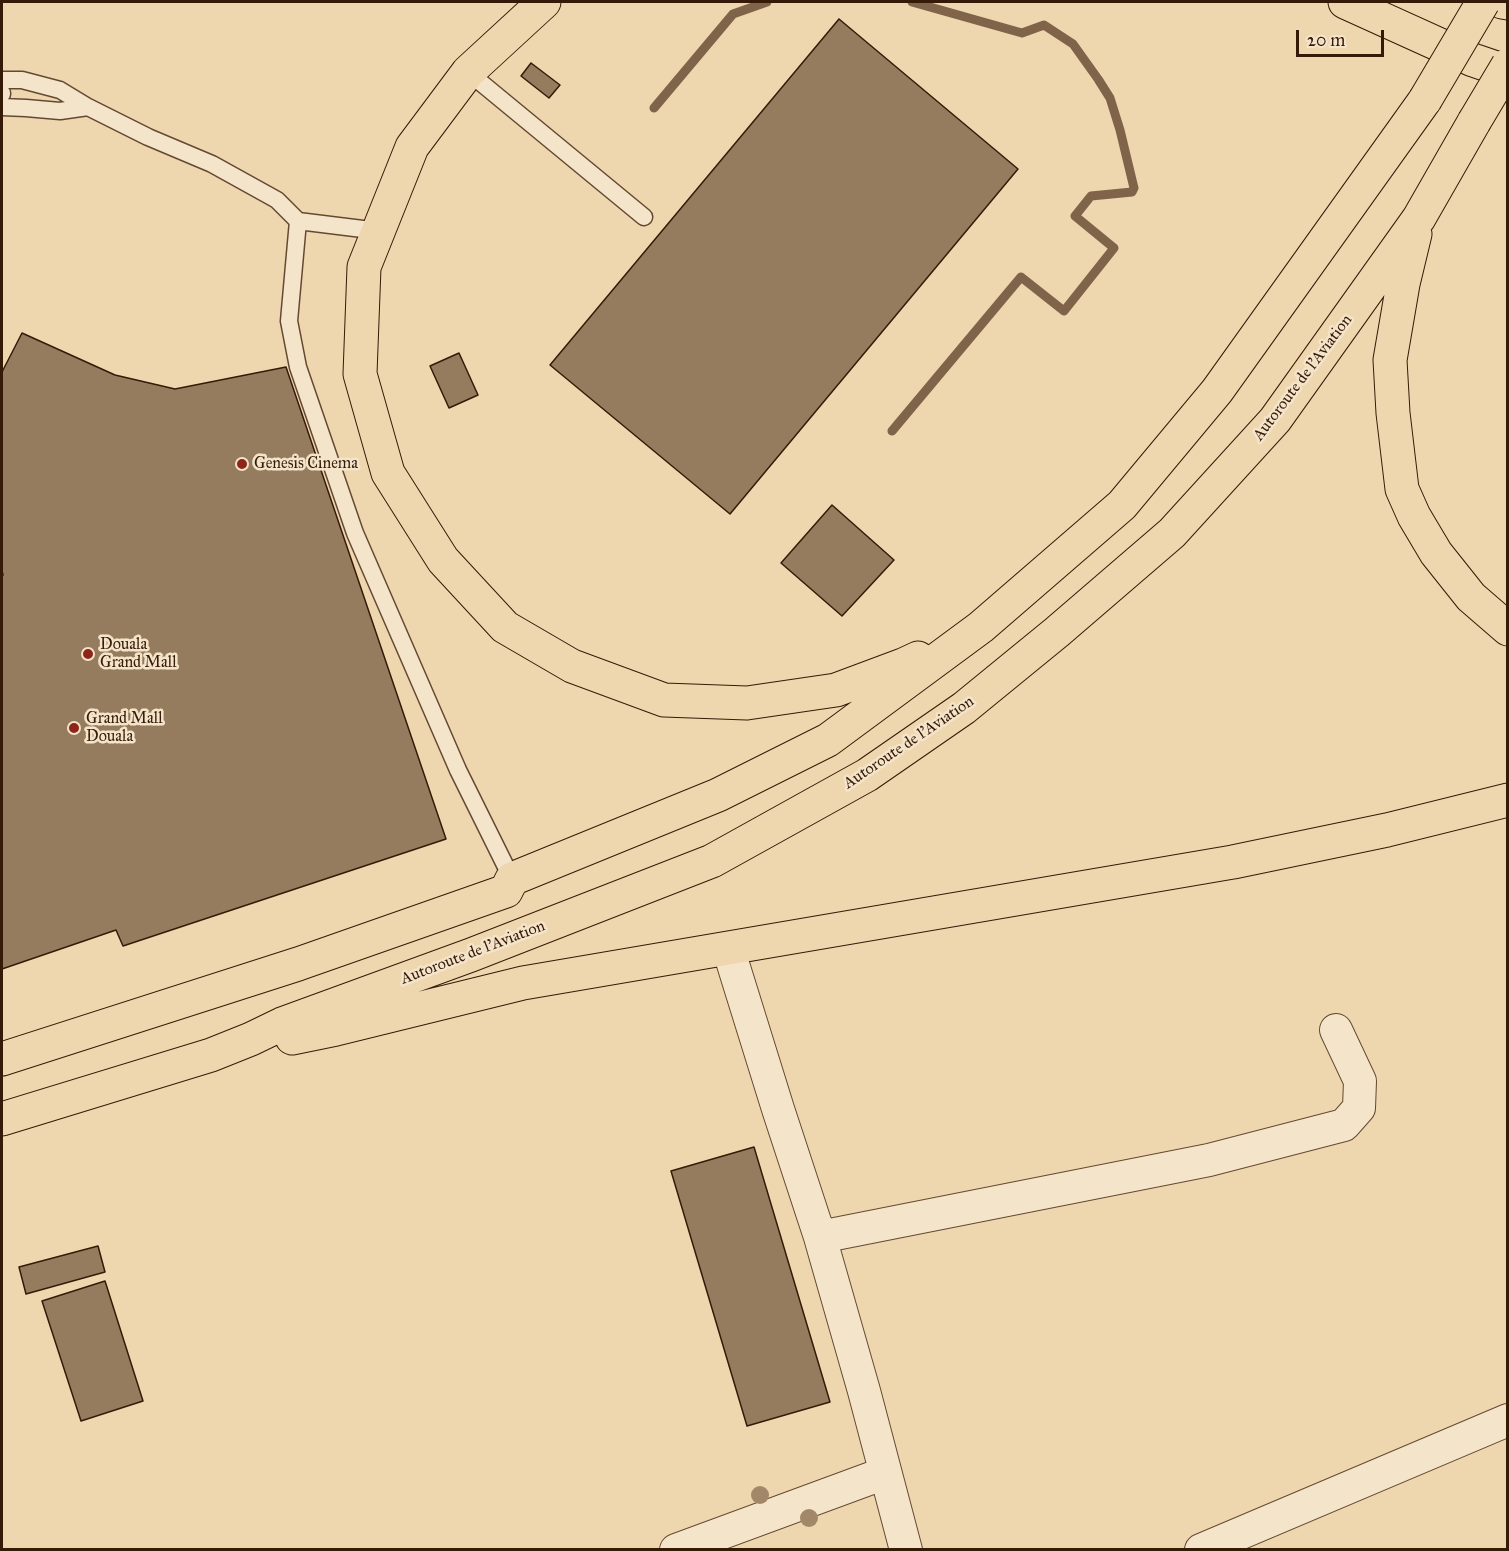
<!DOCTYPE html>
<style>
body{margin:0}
#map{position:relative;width:1509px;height:1551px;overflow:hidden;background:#eed6ae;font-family:"IM FELL Great Primer",serif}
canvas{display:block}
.frame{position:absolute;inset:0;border:3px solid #361a08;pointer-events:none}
.scale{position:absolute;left:1296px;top:30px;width:88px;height:27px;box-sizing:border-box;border:3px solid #361a08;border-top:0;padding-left:8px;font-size:18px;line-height:21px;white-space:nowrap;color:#361a08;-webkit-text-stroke:4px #f4e4ca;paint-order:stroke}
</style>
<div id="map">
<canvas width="1509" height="1551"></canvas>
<div class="frame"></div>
<div class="scale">20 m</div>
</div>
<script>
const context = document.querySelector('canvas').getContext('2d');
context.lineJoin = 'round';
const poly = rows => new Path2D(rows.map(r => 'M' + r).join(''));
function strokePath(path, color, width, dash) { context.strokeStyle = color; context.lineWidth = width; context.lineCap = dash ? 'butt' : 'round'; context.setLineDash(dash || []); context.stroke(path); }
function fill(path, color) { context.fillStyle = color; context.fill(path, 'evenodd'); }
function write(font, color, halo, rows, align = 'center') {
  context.font = font + ' "IM FELL Great Primer",serif'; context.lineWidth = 5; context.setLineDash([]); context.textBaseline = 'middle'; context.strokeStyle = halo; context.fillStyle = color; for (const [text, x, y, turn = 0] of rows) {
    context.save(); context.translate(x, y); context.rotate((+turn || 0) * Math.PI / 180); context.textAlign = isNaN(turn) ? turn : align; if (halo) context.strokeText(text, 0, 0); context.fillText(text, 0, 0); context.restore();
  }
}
strokePath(poly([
 [654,108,733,14,767,2],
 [892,431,1021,277,1064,311,1114,248,1075,216,1091,196,1132,192,1134,188,1120,130,1110,98,1098,79,1073,44,1044,25,1022,33,912,2]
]), '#7f644a', 9);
const building = poly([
 [839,19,1018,169,730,514,550,365,839,19],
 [531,63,560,85,549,98,521,76,531,63],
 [22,333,115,375,175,389,286,367,446,839,123,946,116,930,2,969,2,577,3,575,2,571,2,372,22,333],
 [459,353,478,395,449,408,430,366,459,353],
 [832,505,894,560,842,616,781,563,832,505],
 [754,1147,830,1402,747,1426,671,1171,754,1147],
 [98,1246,105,1272,26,1294,19,1267,98,1246],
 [105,1281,143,1401,81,1421,42,1301,105,1281]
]);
fill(building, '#967c5e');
strokePath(building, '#361a08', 1.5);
const service = poly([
 [468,72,644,217],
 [2,80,22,80,60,90,88,107,148,137,212,164,277,200,298,221,289,321,298,367,355,533,458,770,512,879],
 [2,93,2,94],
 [2,107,26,108,60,111,88,107],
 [298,221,379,231]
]);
const minor = poly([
 [728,948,778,1109,820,1237,864,1391,906,1550],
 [820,1237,1209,1160,1344,1125,1359,1108,1360,1081,1336,1030],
 [676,1550,885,1473],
 [1201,1550,1508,1420]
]);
const trunk = poly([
 [544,2,468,72,412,147,364,267,360,374,388,473,443,560,505,627,572,666,664,700,747,703,836,690,903,665,918,658],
 [1345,2,1473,60,1508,72],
 [1502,2,1508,3],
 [1415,234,1403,284,1390,360,1393,413,1402,489,1414,516,1436,553,1471,597,1508,629],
 [292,1038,336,1029,523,983,1233,862,1387,830,1508,800],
 [2,1059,298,964,506,891,512,879,718,795,828,740,981,627,1122,505,1217,391,1425,100],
 [2,1119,211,1055,251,1039,282,1024,471,955,712,861,867,775,964,708,1057,632,1172,533,1275,420,1419,218,1474,122]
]);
strokePath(service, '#644932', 19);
strokePath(minor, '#644932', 34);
strokePath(trunk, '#361a08', 35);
strokePath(service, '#f4e4ca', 16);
strokePath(minor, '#f4e4ca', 32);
strokePath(trunk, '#eed6ae', 33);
const trunkBridge = poly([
 [1425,100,1483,2],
 [1474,122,1508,65]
]);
strokePath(trunkBridge, '#361a08', 35, []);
strokePath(trunkBridge, '#eed6ae', 33);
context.fillStyle = '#a28869';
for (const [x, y] of [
 [760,1495],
 [809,1518]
]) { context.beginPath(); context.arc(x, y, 9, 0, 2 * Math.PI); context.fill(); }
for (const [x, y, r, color] of [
 [242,464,6,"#8f2418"],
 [88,654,6,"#8f2418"],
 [74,728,6,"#8f2418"]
]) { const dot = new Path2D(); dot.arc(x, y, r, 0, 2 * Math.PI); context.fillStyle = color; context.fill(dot); strokePath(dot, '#f4e4ca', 2); }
write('16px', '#361a08', '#f4e4ca', [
 ["Autoroute de l'Aviation",1303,378,-53],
 ["Autoroute de l'Aviation",909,743,-34],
 ["Autoroute de l'Aviation",473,953,-21]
]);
write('16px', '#361a08', '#f4e4ca', [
 ["Genesis Cinema",254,464],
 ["Douala",100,645],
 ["Grand Mall",100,663],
 ["Grand Mall",86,719],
 ["Douala",86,737]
], 'left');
</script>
